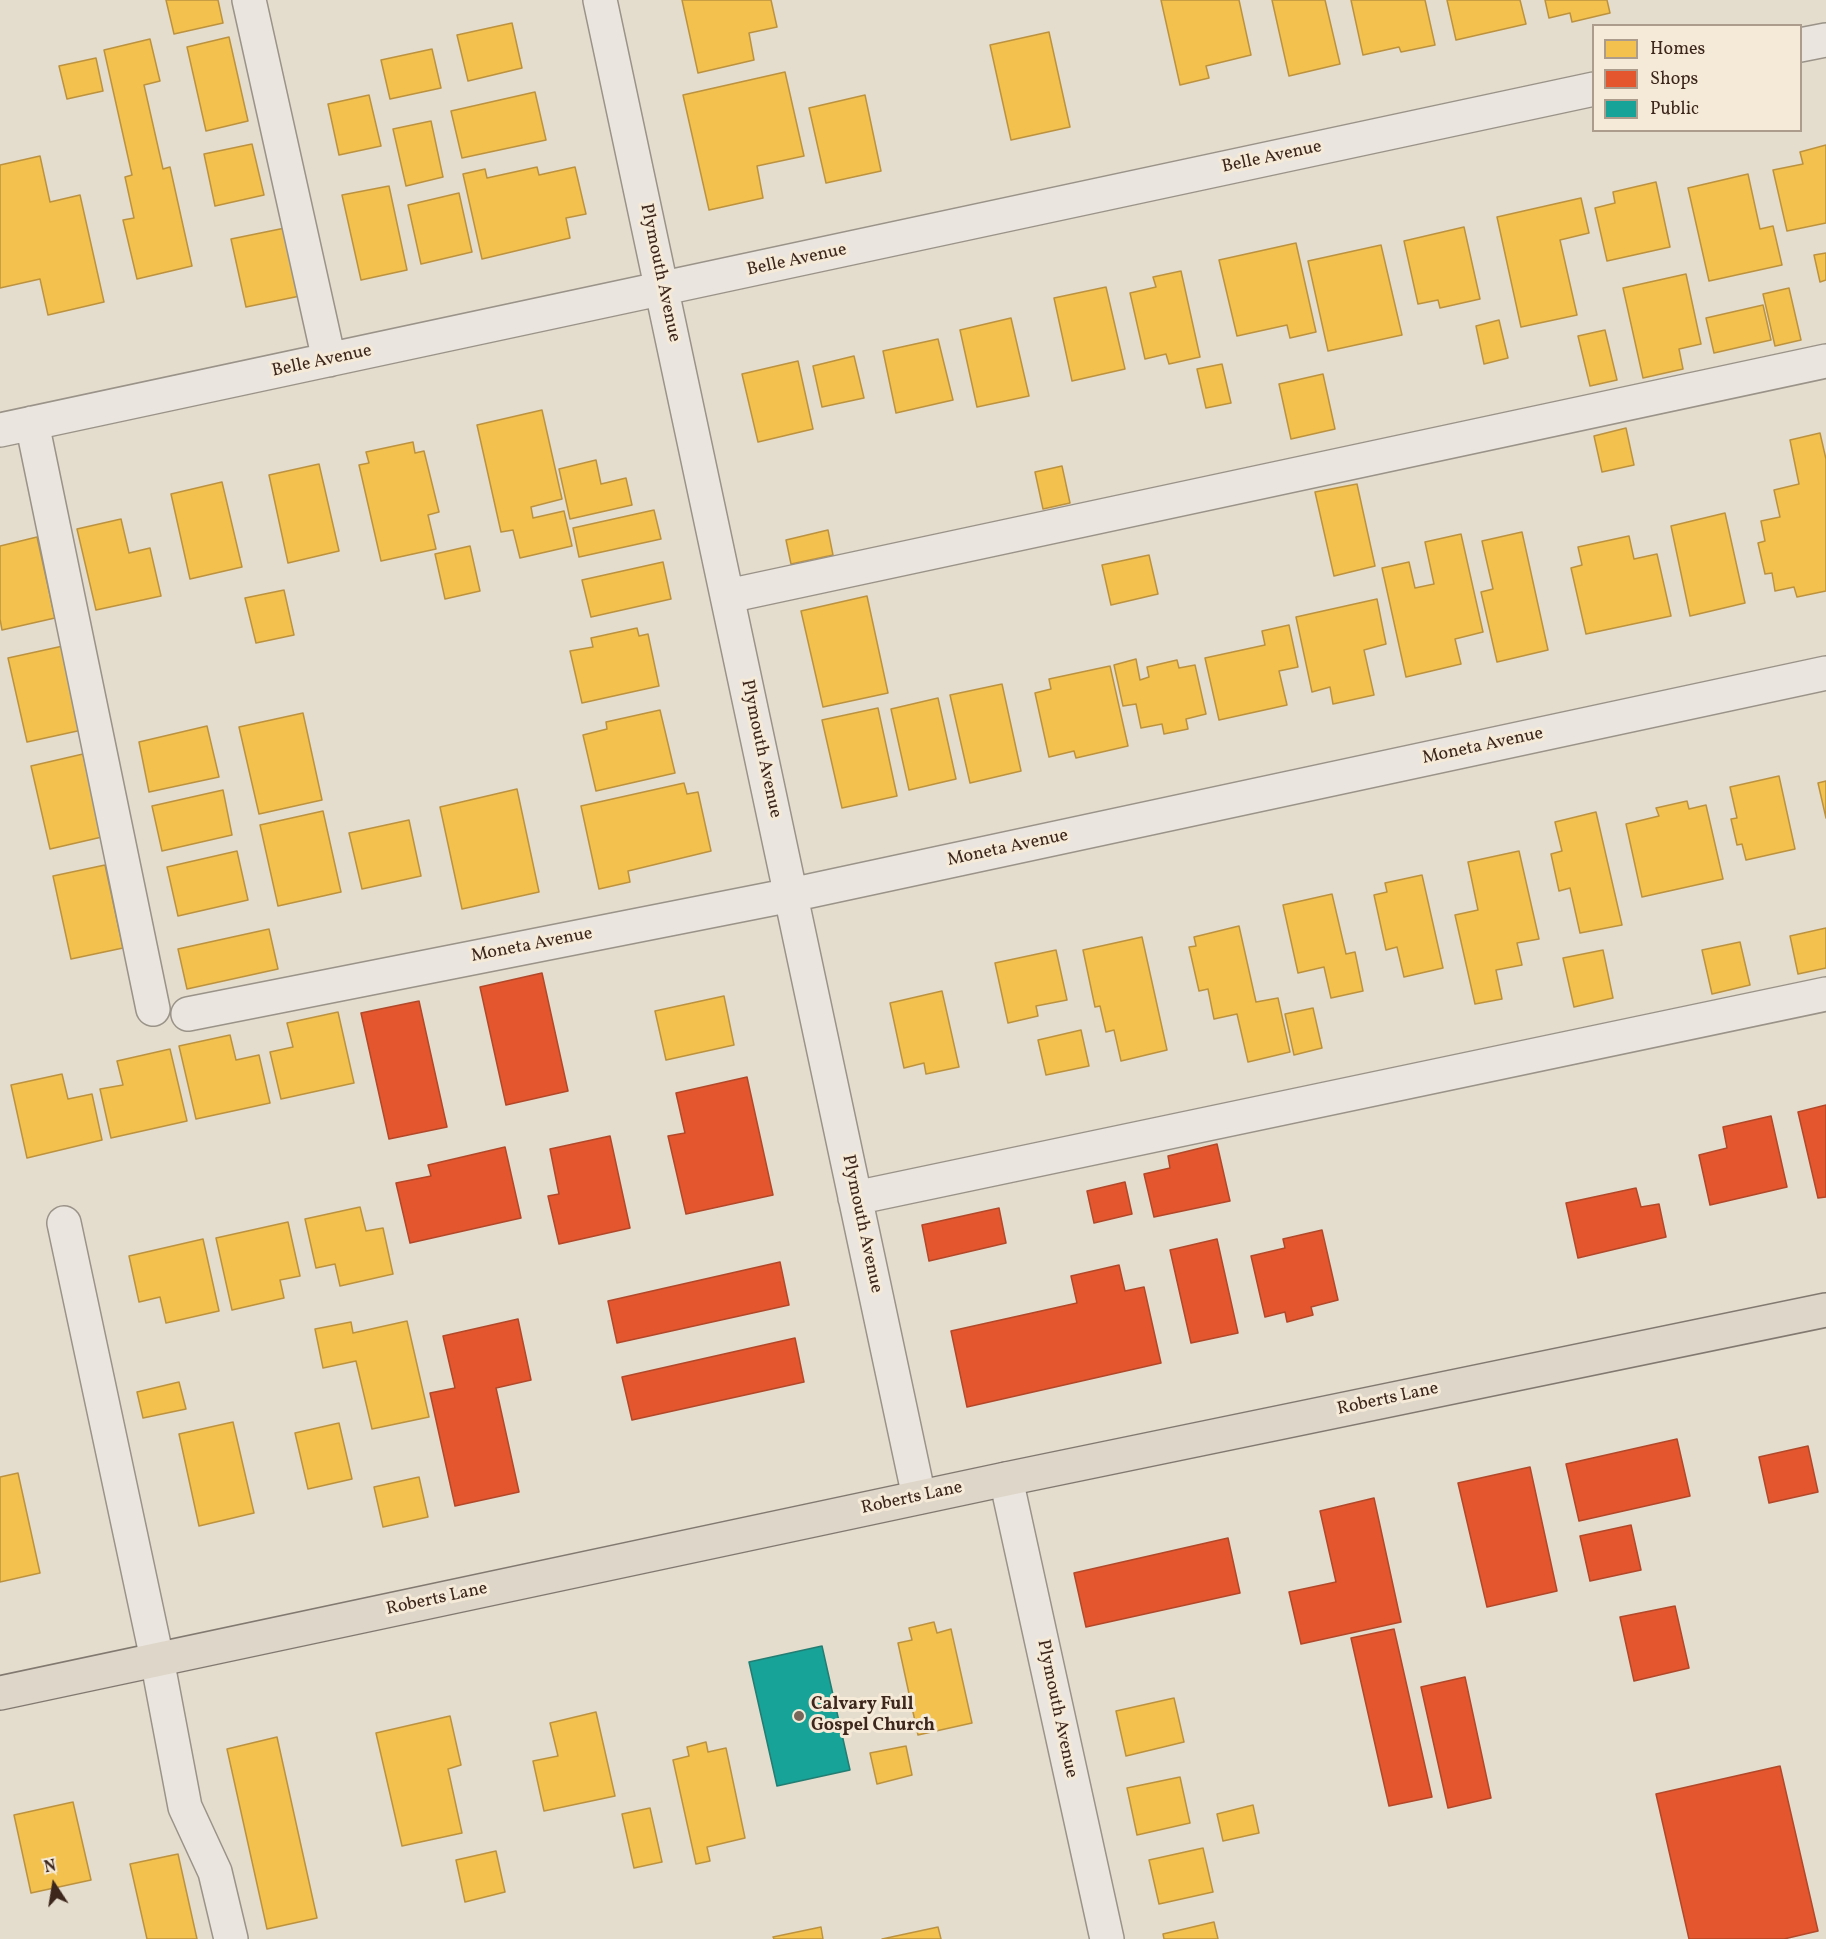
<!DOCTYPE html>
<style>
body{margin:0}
#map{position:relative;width:1826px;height:1939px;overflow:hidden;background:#e4dccc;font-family:Vollkorn,serif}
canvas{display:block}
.legend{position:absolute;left:1592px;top:24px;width:210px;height:108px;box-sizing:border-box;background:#f5ead7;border:2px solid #ab9c8c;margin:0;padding:8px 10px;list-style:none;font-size:18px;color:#3d261c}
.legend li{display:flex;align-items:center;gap:12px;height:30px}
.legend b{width:30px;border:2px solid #ab9c8c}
.north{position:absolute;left:24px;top:1855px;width:60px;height:60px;-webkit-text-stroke:4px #f5ead7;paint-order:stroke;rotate:348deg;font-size:16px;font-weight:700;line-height:24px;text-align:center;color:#3d261c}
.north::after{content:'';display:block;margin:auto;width:21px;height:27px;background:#3d261c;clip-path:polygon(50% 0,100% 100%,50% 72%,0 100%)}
</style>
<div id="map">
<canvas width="1826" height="1939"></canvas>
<ul class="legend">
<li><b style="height:16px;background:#f2c14e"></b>Homes</li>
<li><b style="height:16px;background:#e4572e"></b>Shops</li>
<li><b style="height:16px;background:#17a398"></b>Public</li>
</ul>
<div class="north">N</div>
</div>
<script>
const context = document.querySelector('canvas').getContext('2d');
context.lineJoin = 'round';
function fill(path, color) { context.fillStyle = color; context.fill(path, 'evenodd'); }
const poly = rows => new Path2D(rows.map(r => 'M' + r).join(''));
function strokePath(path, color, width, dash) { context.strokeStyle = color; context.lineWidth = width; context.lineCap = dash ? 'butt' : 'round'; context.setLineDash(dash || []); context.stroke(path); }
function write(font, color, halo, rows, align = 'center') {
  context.font = font + ' Vollkorn,serif'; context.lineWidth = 6; context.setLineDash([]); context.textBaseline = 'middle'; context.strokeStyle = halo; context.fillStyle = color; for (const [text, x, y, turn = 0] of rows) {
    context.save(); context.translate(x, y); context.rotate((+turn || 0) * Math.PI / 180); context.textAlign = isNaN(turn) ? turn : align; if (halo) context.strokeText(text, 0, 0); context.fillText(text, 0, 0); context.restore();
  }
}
const homes = poly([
 [166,0,218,0,223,23,174,34,166,0],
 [682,0,771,0,777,27,749,33,754,60,698,73,682,0],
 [1161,0,1239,0,1251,55,1206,66,1209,78,1180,85,1161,0],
 [1272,0,1325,0,1340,64,1289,76,1272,0],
 [1351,0,1425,0,1435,45,1401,52,1399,47,1363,55,1351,0],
 [1447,0,1520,0,1526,24,1456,40,1447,0],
 [1545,0,1607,0,1610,13,1572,22,1570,13,1549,18,1545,0],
 [512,23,522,68,468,81,457,35,512,23],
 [1049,32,1070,127,1011,140,990,45,1049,32],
 [229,37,248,121,206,131,187,47,229,37],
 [150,39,160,81,144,85,163,169,170,167,192,266,137,279,123,220,134,218,125,177,132,175,104,50,150,39],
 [432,49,441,88,390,99,381,60,432,49],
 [96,58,103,91,67,99,59,66,96,58],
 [785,72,804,156,757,166,763,198,709,210,683,95,785,72],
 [535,92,546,140,462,158,451,111,535,92],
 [369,95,381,146,339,155,328,104,369,95],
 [865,95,881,171,826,183,809,108,865,95],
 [431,121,443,177,406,186,393,129,431,121],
 [252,144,264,195,215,206,204,154,252,144],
 [1826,145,1826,223,1787,231,1773,170,1803,164,1800,152,1826,145],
 [40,156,50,202,80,195,104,302,48,315,40,279,0,288,0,165,40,156],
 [537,167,539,175,575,167,586,214,566,218,570,238,482,259,463,174,485,169,487,178,537,167],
 [1748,174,1760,229,1773,226,1782,265,1709,281,1688,188,1748,174],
 [1656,182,1670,247,1607,261,1595,208,1615,203,1613,192,1656,182],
 [389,186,407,270,361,280,342,195,389,186],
 [459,193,472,252,421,264,408,205,459,193],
 [1581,198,1589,233,1560,240,1577,315,1521,327,1497,217,1581,198],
 [1464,227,1480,299,1440,308,1438,300,1418,304,1404,241,1464,227],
 [285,228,300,296,246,307,231,239,285,228],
 [1296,243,1316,332,1290,338,1287,325,1237,336,1219,260,1296,243],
 [1381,245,1402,335,1328,351,1308,261,1381,245],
 [1826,253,1826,280,1820,282,1814,255,1826,253],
 [1181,271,1200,357,1169,364,1166,354,1145,359,1130,293,1156,287,1153,277,1181,271],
 [1686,274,1701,344,1679,349,1683,369,1643,378,1623,288,1686,274],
 [1106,287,1125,369,1072,381,1054,298,1106,287],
 [1789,288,1801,340,1775,346,1763,294,1789,288],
 [1763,305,1771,340,1714,353,1706,318,1763,305],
 [1011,318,1029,396,977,407,960,330,1011,318],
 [1499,320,1508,358,1484,364,1476,326,1499,320],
 [1605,330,1617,380,1590,386,1578,336,1605,330],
 [938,339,953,400,896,413,883,351,938,339],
 [854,356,864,398,822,407,813,366,854,356],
 [798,361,813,429,758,442,742,374,798,361],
 [1222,364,1231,403,1206,408,1197,369,1222,364],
 [1323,374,1335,429,1291,439,1279,384,1323,374],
 [542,410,562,499,531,507,533,518,564,511,572,546,520,558,513,530,501,532,477,425,542,410],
 [1626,428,1634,465,1602,472,1594,436,1626,428],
 [1820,433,1826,459,1826,591,1797,597,1794,587,1775,591,1772,573,1765,574,1758,543,1765,541,1761,521,1780,517,1774,490,1799,484,1790,440,1820,433],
 [413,442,415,453,424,451,439,512,428,515,436,549,381,561,359,465,369,463,366,452,413,442],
 [596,460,601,484,626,478,632,505,570,519,559,469,596,460],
 [319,464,339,551,288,563,269,475,319,464],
 [1062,466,1070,503,1043,509,1035,472,1062,466],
 [222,482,242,567,190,579,171,494,222,482],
 [1357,484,1375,566,1334,576,1315,492,1357,484],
 [654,510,661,539,579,557,573,528,654,510],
 [1725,513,1745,603,1690,616,1671,526,1725,513],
 [121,519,129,553,150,548,161,596,96,610,77,529,121,519],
 [828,530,833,555,791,564,786,540,828,530],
 [1522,532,1548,650,1497,662,1481,592,1493,589,1482,541,1522,532],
 [1461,534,1483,632,1455,639,1461,664,1406,677,1382,568,1409,562,1415,588,1434,584,1425,542,1461,534],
 [1629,536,1634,559,1657,554,1671,616,1586,634,1571,568,1582,565,1578,547,1629,536],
 [37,537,55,618,2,630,0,619,0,546,37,537],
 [470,546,480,591,445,599,435,554,470,546],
 [1149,555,1158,594,1111,605,1102,565,1149,555],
 [663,562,671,599,591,617,582,580,663,562],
 [284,590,294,635,256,643,245,598,284,590],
 [867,596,888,693,823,707,801,611,867,596],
 [1377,599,1386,644,1364,650,1374,695,1333,704,1330,687,1312,692,1296,617,1377,599],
 [1289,625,1298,667,1279,671,1287,705,1219,720,1205,658,1265,645,1262,631,1289,625],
 [637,628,639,636,648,634,659,686,582,703,570,651,593,647,591,638,637,628],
 [63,646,82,730,27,742,8,658,63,646],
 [1136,659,1140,680,1149,677,1147,667,1177,660,1179,668,1195,665,1206,714,1186,719,1188,729,1164,734,1162,724,1141,728,1136,704,1123,706,1114,665,1136,659],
 [1110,666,1128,746,1076,758,1074,751,1049,757,1035,693,1051,689,1049,679,1110,666],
 [1002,684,1021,771,970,783,950,695,1002,684],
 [938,698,956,779,909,790,891,709,938,698],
 [878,708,897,796,842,808,822,720,878,708],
 [660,710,675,773,596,791,583,735,607,729,606,722,660,710],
 [303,713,322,800,259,814,239,727,303,713],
 [207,726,219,777,149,792,139,742,207,726],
 [83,754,102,837,50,849,31,766,83,754],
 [1779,776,1795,849,1746,860,1742,844,1737,845,1731,819,1737,818,1730,787,1779,776],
 [1826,781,1826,818,1818,783,1826,781],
 [684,783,687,794,698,792,711,851,628,871,630,882,599,889,581,806,684,783],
 [517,789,539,892,462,909,440,807,517,789],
 [223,790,232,835,162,851,152,806,223,790],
 [1687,801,1689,809,1706,805,1723,879,1642,897,1626,824,1659,816,1656,808,1687,801],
 [323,811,341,892,278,906,260,825,323,811],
 [1596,812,1622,925,1580,933,1570,888,1559,891,1551,854,1562,851,1555,822,1596,812],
 [409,820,421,876,362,889,349,833,409,820],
 [237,851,248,900,178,916,167,867,237,851],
 [1519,851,1539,939,1517,943,1522,965,1496,970,1502,999,1475,1004,1455,915,1478,910,1468,862,1519,851],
 [105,865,123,948,71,959,53,876,105,865],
 [1422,875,1443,968,1404,977,1397,947,1386,950,1374,895,1387,892,1385,883,1422,875],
 [1332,894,1346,954,1355,952,1363,991,1331,998,1324,967,1298,973,1283,905,1332,894],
 [1239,926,1256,1002,1278,998,1290,1052,1248,1062,1237,1014,1214,1019,1208,989,1199,991,1189,947,1196,946,1194,937,1239,926],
 [1826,928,1826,968,1798,974,1790,936,1826,928],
 [269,929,278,969,187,989,178,949,269,929],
 [1142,937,1167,1050,1121,1061,1114,1030,1106,1032,1100,1006,1095,1007,1083,950,1142,937],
 [1740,942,1750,985,1712,994,1702,950,1740,942],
 [1056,950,1067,1000,1036,1006,1038,1016,1008,1023,995,963,1056,950],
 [1603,950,1613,998,1574,1007,1563,958,1603,950],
 [942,991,959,1067,926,1074,924,1063,904,1068,890,1003,942,991],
 [724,996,734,1045,666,1060,655,1011,724,996],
 [1313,1008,1322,1048,1294,1055,1285,1014,1313,1008],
 [338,1012,354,1083,281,1099,270,1052,293,1047,287,1023,338,1012],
 [1081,1030,1089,1066,1046,1075,1038,1040,1081,1030],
 [230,1035,236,1060,259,1055,270,1103,196,1119,179,1046,230,1035],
 [170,1049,187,1121,111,1138,100,1089,123,1085,117,1061,170,1049],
 [62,1074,68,1099,92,1094,102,1140,27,1158,11,1085,62,1074],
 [360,1207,366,1231,383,1228,393,1274,340,1286,335,1264,316,1268,305,1219,360,1207],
 [288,1222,300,1276,280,1280,284,1298,232,1310,216,1238,288,1222],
 [203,1239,219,1311,166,1323,160,1297,139,1302,129,1256,203,1239],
 [407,1321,429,1417,372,1429,356,1361,323,1368,315,1329,351,1322,353,1333,407,1321],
 [179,1382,186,1409,143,1418,137,1392,179,1382],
 [233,1422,254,1513,199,1526,179,1434,233,1422],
 [339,1423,352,1479,308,1489,295,1433,339,1423],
 [18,1473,40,1573,0,1582,0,1477,18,1473],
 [419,1477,428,1517,383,1527,374,1487,419,1477],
 [934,1622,937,1633,951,1629,972,1723,918,1735,898,1643,912,1640,909,1628,934,1622],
 [1174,1698,1184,1742,1126,1756,1116,1711,1174,1698],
 [596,1712,615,1796,544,1811,533,1761,558,1756,550,1723,596,1712],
 [450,1716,461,1765,448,1769,462,1833,402,1846,376,1733,450,1716],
 [277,1737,317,1918,267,1929,227,1749,277,1737],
 [706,1742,708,1752,726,1748,745,1838,707,1847,710,1861,696,1864,673,1760,689,1756,687,1747,706,1742],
 [906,1746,912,1775,877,1784,870,1753,906,1746],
 [1180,1777,1190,1823,1137,1835,1127,1788,1180,1777],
 [73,1802,91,1880,31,1893,14,1815,73,1802],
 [1253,1805,1259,1833,1223,1841,1217,1814,1253,1805],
 [650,1808,662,1862,634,1868,622,1814,650,1808],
 [1203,1848,1213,1892,1159,1904,1149,1860,1203,1848],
 [496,1851,505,1892,465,1902,456,1860,496,1851],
 [178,1854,197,1939,147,1939,130,1864,178,1854],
 [1214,1922,1218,1939,1164,1939,1163,1934,1214,1922],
 [821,1927,823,1939,774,1939,773,1937,821,1927],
 [938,1927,941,1939,882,1939,938,1927]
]);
fill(homes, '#f2c14e');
strokePath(homes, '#bc923f', 1.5);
const shops = poly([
 [542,973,568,1091,506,1105,480,987,542,973],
 [419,1001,447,1127,389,1139,361,1013,419,1001],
 [747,1077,773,1195,686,1214,668,1136,685,1133,676,1093,747,1077],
 [1826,1105,1826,1197,1818,1198,1798,1112,1826,1105],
 [1771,1116,1787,1187,1710,1205,1699,1155,1727,1148,1723,1127,1771,1116],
 [610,1136,630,1228,559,1244,548,1196,559,1194,550,1149,610,1136],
 [1217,1144,1230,1201,1154,1217,1144,1174,1170,1168,1168,1156,1217,1144],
 [505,1147,521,1218,410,1243,396,1183,431,1176,428,1165,505,1147],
 [1125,1182,1132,1214,1094,1223,1087,1191,1125,1182],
 [1636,1188,1641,1207,1659,1204,1666,1237,1578,1258,1566,1203,1636,1188],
 [999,1208,1006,1243,929,1261,922,1225,999,1208],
 [1322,1230,1338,1300,1311,1307,1313,1315,1287,1322,1285,1312,1265,1317,1251,1256,1285,1248,1283,1239,1322,1230],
 [1217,1239,1238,1333,1191,1343,1170,1250,1217,1239],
 [780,1262,789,1305,617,1343,608,1301,780,1262],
 [1119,1265,1125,1291,1144,1287,1161,1363,967,1407,951,1331,1077,1303,1071,1276,1119,1265],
 [518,1319,531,1380,496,1388,519,1492,455,1506,430,1393,455,1388,443,1336,518,1319],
 [795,1338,804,1382,632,1420,622,1377,795,1338],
 [1677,1439,1690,1496,1579,1521,1566,1464,1677,1439],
 [1808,1446,1818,1492,1769,1503,1759,1457,1808,1446],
 [1530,1467,1557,1591,1487,1607,1458,1483,1530,1467],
 [1374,1498,1401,1622,1301,1644,1289,1592,1336,1582,1320,1511,1374,1498],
 [1631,1525,1641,1570,1590,1581,1580,1536,1631,1525],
 [1228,1538,1240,1593,1086,1627,1074,1573,1228,1538],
 [1675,1606,1689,1668,1634,1681,1620,1617,1675,1606],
 [1394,1629,1432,1797,1389,1806,1351,1638,1394,1629],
 [1465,1677,1491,1798,1448,1808,1421,1687,1465,1677],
 [1780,1766,1818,1931,1784,1939,1689,1939,1656,1794,1780,1766]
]);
fill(shops, '#e4572e');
strokePath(shops, '#b24829', 1.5);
const public = poly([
 [822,1646,850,1770,777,1786,749,1662,822,1646]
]);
fill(public, '#17a398');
strokePath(public, '#227e73', 1.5);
const minor = poly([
 [249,0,329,360],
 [600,0,919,1497],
 [1800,45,1826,40],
 [32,423,153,1009],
 [0,430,1594,89],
 [728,596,1826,361],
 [188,1014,791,895,1826,673],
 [855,1198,1826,994],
 [64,1223,157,1659,185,1807,215,1872,231,1939],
 [1006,1479,1107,1939]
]);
const major = poly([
 [0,1693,1006,1479,1826,1310]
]);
strokePath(minor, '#9a9389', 36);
strokePath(major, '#827a71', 36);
strokePath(minor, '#eae5de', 33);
strokePath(major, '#ded6c9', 33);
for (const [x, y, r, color] of [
 [799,1716,6,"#77665a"]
]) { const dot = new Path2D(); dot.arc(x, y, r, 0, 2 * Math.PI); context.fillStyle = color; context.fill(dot); strokePath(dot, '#f5ead7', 2); }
write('18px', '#3d261c', '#f5ead7', [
 ["Belle Avenue",1272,158,-12],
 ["Belle Avenue",797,261,-12],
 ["Plymouth Avenue",659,273,78],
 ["Belle Avenue",322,362,-12],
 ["Moneta Avenue",1483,747,-12],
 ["Plymouth Avenue",760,749,78],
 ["Moneta Avenue",1008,849,-12],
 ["Moneta Avenue",532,946,-11],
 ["Plymouth Avenue",861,1224,78],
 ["Roberts Lane",1388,1400,-12],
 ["Roberts Lane",912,1499,-12],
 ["Roberts Lane",437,1600,-12],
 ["Plymouth Avenue",1056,1709,78]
]);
write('bold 18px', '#3d261c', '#f5ead7', [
 ["Calvary Full",811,1706],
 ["Gospel Church",811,1727]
], 'left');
</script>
